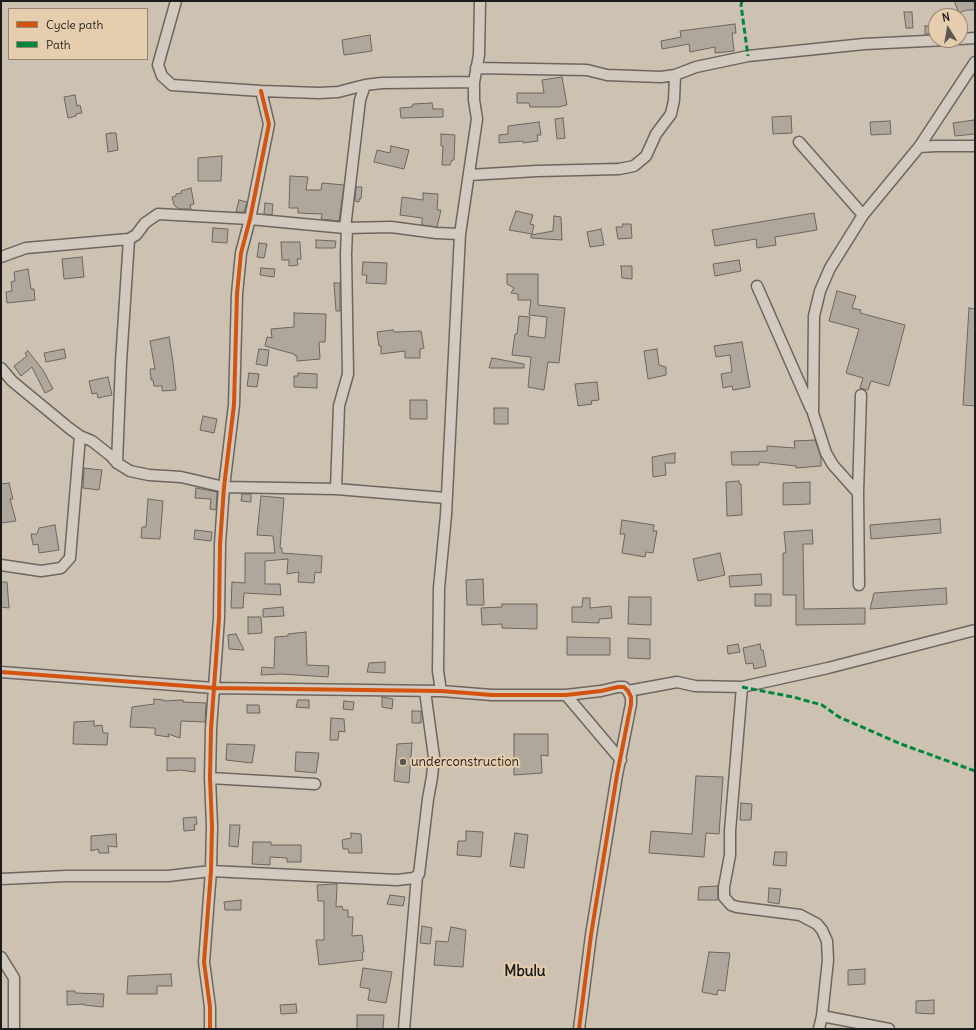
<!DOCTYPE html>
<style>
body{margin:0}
#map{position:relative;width:976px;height:1030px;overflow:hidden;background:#cdc1b1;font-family:Delius,sans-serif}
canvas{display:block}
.frame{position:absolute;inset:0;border:2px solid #1c1c1c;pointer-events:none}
.legend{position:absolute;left:8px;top:8px;width:140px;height:52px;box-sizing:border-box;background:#e5cdae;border:1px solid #958674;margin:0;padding:5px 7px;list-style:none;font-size:12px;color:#1c1c1c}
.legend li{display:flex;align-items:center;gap:8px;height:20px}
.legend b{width:20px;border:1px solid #958674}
.north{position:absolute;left:928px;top:8px;width:40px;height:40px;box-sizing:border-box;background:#e5cdae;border:1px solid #958674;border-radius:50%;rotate:349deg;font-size:11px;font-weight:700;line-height:16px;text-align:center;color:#1c1c1c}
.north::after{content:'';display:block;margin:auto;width:14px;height:18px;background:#5a5650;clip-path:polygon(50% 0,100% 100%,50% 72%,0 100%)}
</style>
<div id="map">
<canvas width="976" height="1030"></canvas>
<div class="frame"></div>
<ul class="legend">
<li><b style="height:5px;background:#d4530e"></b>Cycle path</li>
<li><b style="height:5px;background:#00873e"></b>Path</li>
</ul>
<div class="north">N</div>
</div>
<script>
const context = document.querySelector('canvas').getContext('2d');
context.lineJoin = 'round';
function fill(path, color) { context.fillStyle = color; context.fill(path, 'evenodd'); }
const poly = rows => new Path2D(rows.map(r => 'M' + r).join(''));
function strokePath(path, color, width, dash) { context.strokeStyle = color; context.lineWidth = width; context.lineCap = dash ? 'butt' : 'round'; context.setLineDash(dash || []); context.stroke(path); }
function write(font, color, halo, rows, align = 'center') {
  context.font = font + ' Delius,sans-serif'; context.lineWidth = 4; context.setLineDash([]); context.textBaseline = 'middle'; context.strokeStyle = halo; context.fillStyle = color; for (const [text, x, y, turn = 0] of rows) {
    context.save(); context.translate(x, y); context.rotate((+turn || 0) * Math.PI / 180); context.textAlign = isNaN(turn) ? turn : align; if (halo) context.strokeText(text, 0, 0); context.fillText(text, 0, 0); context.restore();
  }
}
const building = poly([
 [954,1,975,1,975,10,967,10,959,13,954,1],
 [904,12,912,12,913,28,906,28,904,12],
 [735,24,736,33,732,33,734,51,715,53,715,47,690,52,689,44,662,49,661,41,681,37,680,31,735,24],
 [925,26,935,26,935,34,925,34,925,26],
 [370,35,372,51,344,55,342,40,370,35],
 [562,77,567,105,558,107,530,107,529,103,517,103,517,93,544,93,542,80,562,77],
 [75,95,77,106,80,105,82,113,76,114,76,116,68,118,64,97,75,95],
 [432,103,433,109,443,109,443,117,401,118,400,108,412,107,413,104,432,103],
 [791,116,792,133,773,134,772,117,791,116],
 [563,118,565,138,557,139,555,119,563,118],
 [974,120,975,134,955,136,953,123,974,120],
 [890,121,891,134,871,135,870,122,890,121],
 [539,122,541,135,537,135,538,141,523,143,523,141,499,143,499,135,508,134,508,126,539,122],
 [111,133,116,133,118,150,108,152,106,134,111,133],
 [441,134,455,135,454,160,452,160,450,165,442,165,443,146,441,146,441,134],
 [391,146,409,150,404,169,374,162,377,150,390,153,391,146],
 [222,156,221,181,198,181,198,158,222,156],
 [290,176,308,177,306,190,321,190,322,183,344,185,339,221,321,219,322,214,298,213,298,208,289,208,290,176],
 [356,187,362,187,361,199,359,199,359,202,355,201,356,187],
 [191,188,194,204,190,205,191,209,179,209,174,205,172,197,176,196,176,194,182,193,181,191,191,188],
 [423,193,438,194,437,210,441,210,437,227,422,225,422,218,400,215,402,197,423,200,423,193],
 [239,200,247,202,244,212,236,212,239,200],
 [265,203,273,204,272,215,264,214,265,203],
 [516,211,533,215,530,224,534,225,532,234,509,230,516,211],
 [814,213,817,230,775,237,776,245,757,248,756,239,715,246,712,230,814,213],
 [554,216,561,217,562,240,531,238,531,235,553,231,554,216],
 [623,224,631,224,632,238,618,239,616,227,622,227,623,224],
 [213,228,228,229,227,243,212,242,213,228],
 [601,229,604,245,590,247,587,232,601,229],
 [316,240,336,241,335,248,316,248,316,240],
 [281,242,300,242,301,259,297,259,298,265,289,266,289,260,282,260,281,242],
 [259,243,267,244,264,258,257,257,259,243],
 [82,257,84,277,64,279,62,259,82,257],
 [739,260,741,271,715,276,713,264,739,260],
 [363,262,387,263,386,284,366,283,367,275,362,275,363,262],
 [621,266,632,266,632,279,622,278,621,266],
 [261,268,275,269,274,277,260,275,261,268],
 [28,269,31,289,34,289,35,300,7,303,6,292,12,291,11,282,15,281,14,272,28,269],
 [507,274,538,274,538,305,565,308,559,363,548,362,544,390,528,387,531,357,512,355,515,334,517,334,519,316,530,317,528,336,545,338,547,317,529,315,531,300,518,300,518,294,511,293,514,288,507,284,507,274],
 [334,283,340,283,340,311,336,311,334,283],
 [837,291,856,296,852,308,861,310,860,313,905,325,889,386,871,381,868,390,860,388,863,378,846,373,859,329,829,321,837,291],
 [969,308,975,309,975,406,963,405,969,308],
 [294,313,326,314,325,342,319,342,320,359,297,361,297,356,295,356,294,354,265,346,267,337,272,338,271,329,294,327,294,313],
 [393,330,394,332,421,331,424,348,420,349,420,358,405,358,405,351,381,354,381,346,379,346,377,332,393,330],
 [169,337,173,362,176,390,162,391,162,386,154,386,153,380,151,380,150,369,155,369,150,341,169,337],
 [742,342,750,387,733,390,732,386,723,388,721,374,732,372,730,355,716,357,714,346,742,342],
 [64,349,66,358,46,362,44,353,64,349],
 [259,349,269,350,267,366,256,364,259,349],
 [657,349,659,365,666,367,666,375,648,379,644,351,657,349],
 [28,351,43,370,53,389,45,393,32,367,21,376,14,366,27,356,25,353,28,351],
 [492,358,524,364,524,368,489,368,492,358],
 [249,373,259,374,257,387,247,386,249,373],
 [298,373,317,374,317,388,294,387,294,376,298,376,298,373],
 [108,377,112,395,98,398,97,393,92,394,89,381,108,377],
 [597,382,599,400,591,401,592,404,578,406,575,384,597,382],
 [410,400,427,400,427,419,410,419,410,400],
 [494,408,508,408,508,424,494,424,494,408],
 [203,416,217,419,214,433,200,430,203,416],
 [815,440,821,457,821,466,796,468,796,466,759,462,759,465,732,465,731,452,767,451,767,446,795,448,794,441,815,440],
 [675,453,675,463,665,463,666,475,653,477,652,457,675,453],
 [84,468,102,470,99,490,83,488,84,468],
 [739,481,739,484,741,484,742,515,727,516,726,482,739,481],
 [810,482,810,504,783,505,783,483,810,482],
 [9,483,13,499,10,499,16,521,1,523,1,484,9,483],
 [196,488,217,492,216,510,210,509,211,499,195,498,196,488],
 [242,494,251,494,251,502,241,501,242,494],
 [261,496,284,498,280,548,282,548,282,553,322,556,321,573,315,572,314,583,298,582,299,572,287,574,288,559,265,561,265,584,280,584,281,595,244,593,243,608,231,608,232,582,245,583,245,553,275,553,273,536,257,535,261,496],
 [148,499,163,501,160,539,141,538,142,527,146,527,148,499],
 [940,519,941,533,871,539,870,525,940,519],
 [622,520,654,525,653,531,657,531,653,553,646,552,645,557,622,553,625,534,620,534,622,520],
 [55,525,59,550,39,553,38,544,33,545,31,534,37,534,39,528,55,525],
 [195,530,212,532,211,541,194,539,195,530],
 [812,530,813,544,803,544,804,609,865,608,865,624,796,625,796,595,783,595,783,553,786,553,784,532,812,530],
 [720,553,725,575,698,581,693,559,720,553],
 [761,574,762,585,730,587,729,576,761,574],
 [483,579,484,605,467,605,466,580,483,579],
 [1,582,7,582,9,608,1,607,1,582],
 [946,588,947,604,870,609,874,593,946,588],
 [755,594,771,594,771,606,755,606,755,594],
 [629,597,651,597,651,625,628,624,629,597],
 [583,598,590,598,590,608,611,606,612,618,599,619,599,623,572,622,572,607,582,607,583,598],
 [502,604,537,604,537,629,502,628,502,624,482,625,481,608,502,607,502,604],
 [283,607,284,616,263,617,263,609,283,607],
 [248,617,261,617,262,633,248,634,248,617],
 [306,632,307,665,329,666,328,677,281,674,261,675,262,667,274,668,275,637,288,636,288,634,306,632],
 [236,634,244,650,229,649,228,635,236,634],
 [567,637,610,638,610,655,567,655,567,637],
 [628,638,650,639,650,659,628,658,628,638],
 [738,644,740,652,728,654,727,646,738,644],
 [760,644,761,650,763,650,766,666,754,669,753,663,746,664,743,648,760,644],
 [385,662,385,673,367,672,369,663,385,662],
 [382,697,393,699,392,709,382,707,382,697],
 [154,699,164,700,164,701,183,700,183,702,206,703,205,722,181,721,180,738,168,734,169,737,155,735,155,728,130,727,132,707,154,704,154,699],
 [298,700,309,700,309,708,296,707,298,700],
 [344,701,354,702,353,710,343,709,344,701],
 [247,705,259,705,260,713,247,713,247,705],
 [412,711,421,711,421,723,412,723,412,711],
 [331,718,344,719,345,732,339,731,338,740,330,740,331,718],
 [94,721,94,726,102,725,103,733,108,733,107,745,73,744,74,722,94,721],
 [514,734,548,734,548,756,541,755,542,773,514,775,514,734],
 [412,743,409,783,394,781,397,744,412,743],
 [227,744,255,745,252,763,226,760,227,744],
 [296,752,319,753,316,773,295,771,296,752],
 [167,758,195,758,195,772,180,770,167,771,167,758],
 [696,776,723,777,719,834,706,833,704,857,649,853,651,831,692,834,696,776],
 [741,803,752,804,751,820,740,820,741,803],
 [196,817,197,824,194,825,195,830,184,831,183,818,196,817],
 [230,825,240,825,238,847,229,846,230,825],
 [466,831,483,832,481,857,457,855,458,841,466,841,466,831],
 [351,833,361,834,362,853,349,853,348,849,343,849,342,840,351,838,351,833],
 [515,833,528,835,524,868,510,866,515,833],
 [116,834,117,847,108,846,109,853,99,853,98,849,91,851,91,836,116,834],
 [253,842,271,842,271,845,301,845,301,862,287,862,287,858,270,857,270,865,252,864,253,842],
 [775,852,787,852,786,866,773,865,775,852],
 [337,884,336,907,342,906,343,910,348,910,348,917,353,917,352,936,362,935,364,952,362,952,363,960,319,965,316,940,324,940,324,901,318,901,317,885,337,884],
 [718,886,718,900,698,900,699,887,718,886],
 [769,888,781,889,779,904,768,902,769,888],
 [390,895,405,897,403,906,387,904,390,895],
 [241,900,241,910,225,910,224,902,241,900],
 [422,926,432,928,430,944,420,943,422,926],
 [451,927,466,930,463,967,434,965,436,941,448,942,451,927],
 [709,952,730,953,725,991,718,990,717,995,702,992,709,952],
 [363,968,392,972,386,1003,368,1000,370,989,360,987,363,968],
 [865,969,865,984,848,985,848,970,865,969],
 [171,974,172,986,157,986,157,994,127,994,128,976,171,974],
 [67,991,75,991,75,993,104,994,103,1007,84,1005,84,1004,67,1005,67,991],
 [934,1000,934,1014,916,1013,916,1001,934,1000],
 [296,1004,297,1013,281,1014,280,1005,296,1004],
 [357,1015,384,1015,383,1029,357,1029,357,1015]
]);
fill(building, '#b0a79c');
strokePath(building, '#6c665f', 1);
const minor = poly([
 [176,1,158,65,162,76,172,85,261,91,319,93,338,92,365,85,382,83,474,82],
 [960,39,975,38],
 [476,68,587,70,607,75,661,77,675,75,696,67,748,56,864,44,947,40],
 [799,142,863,215],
 [919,147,936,146,975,146],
 [469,175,537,171,619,169,634,166,646,156,656,134,671,114,674,100,675,75],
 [345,228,360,100,365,85],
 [1,257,26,248,129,239,136,235,145,223,158,214,250,219,345,228,391,227,436,233,460,234],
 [757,286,811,409],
 [1,368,12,381,69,428,80,436,92,441,111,456,117,463,130,471,149,475,181,477,224,487,336,489,446,498],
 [117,463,121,362,129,239],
 [336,489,339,406,348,374,346,254,347,228],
 [858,493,833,465,826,453,813,413,814,316,820,291,830,268,863,215,919,147,975,62],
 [1,565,41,571,61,568,70,558,80,436],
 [859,585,858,493,861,395],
 [1,672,214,688,441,691,492,695,566,695,601,691,618,687,624,687,628,691,631,697,631,704,617,775,591,935,579,1029],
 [742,687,730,831,730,855,724,887,724,897,731,905,737,907,800,915,817,924,822,930,827,941,828,960,822,1016,819,1029],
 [441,691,438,671,439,588,446,515,460,234,477,119,474,100,474,82,479,55,480,1],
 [628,691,677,682,695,686,742,687,828,668,975,630],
 [566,695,621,760],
 [210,778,315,784],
 [1,879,66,876,168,876,211,871,397,880,414,878,419,874,428,799,432,777,434,757,425,691],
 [1,957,14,978,14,1029],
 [822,1016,889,1029],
 [210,1029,210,1007,204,962,211,871,212,826,210,778,211,729,219,618,220,544,224,487,234,405,237,294,241,253,250,219,269,124,261,91],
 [404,1029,417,876]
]);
strokePath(minor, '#6c665f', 13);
strokePath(minor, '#d2cabe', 10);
strokePath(poly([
 [742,1,741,5,748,56],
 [742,687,793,697,822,705,839,717,901,744,975,771]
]), '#00873e', 3, [6, 3]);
strokePath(poly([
 [1,672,214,688,441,691,492,695,566,695,601,691,618,687,624,687,628,691,631,697,631,704,617,775,591,935,579,1029],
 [210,1029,210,1007,204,962,211,871,212,826,210,778,211,729,219,618,220,544,224,487,234,405,237,294,241,253,250,219,269,124,261,91]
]), '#d4530e', 4);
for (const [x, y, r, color] of [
 [403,762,4,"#5a5650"]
]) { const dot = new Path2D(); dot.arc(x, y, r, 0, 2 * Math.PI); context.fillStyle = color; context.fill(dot); strokePath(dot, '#e5cdae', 1.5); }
write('13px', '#1c1c1c', '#e5cdae', [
 ["underconstruction",411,762]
], 'left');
write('bold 15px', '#1c1c1c', '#e5cdae', [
 ["Mbulu",525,972]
]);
</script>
